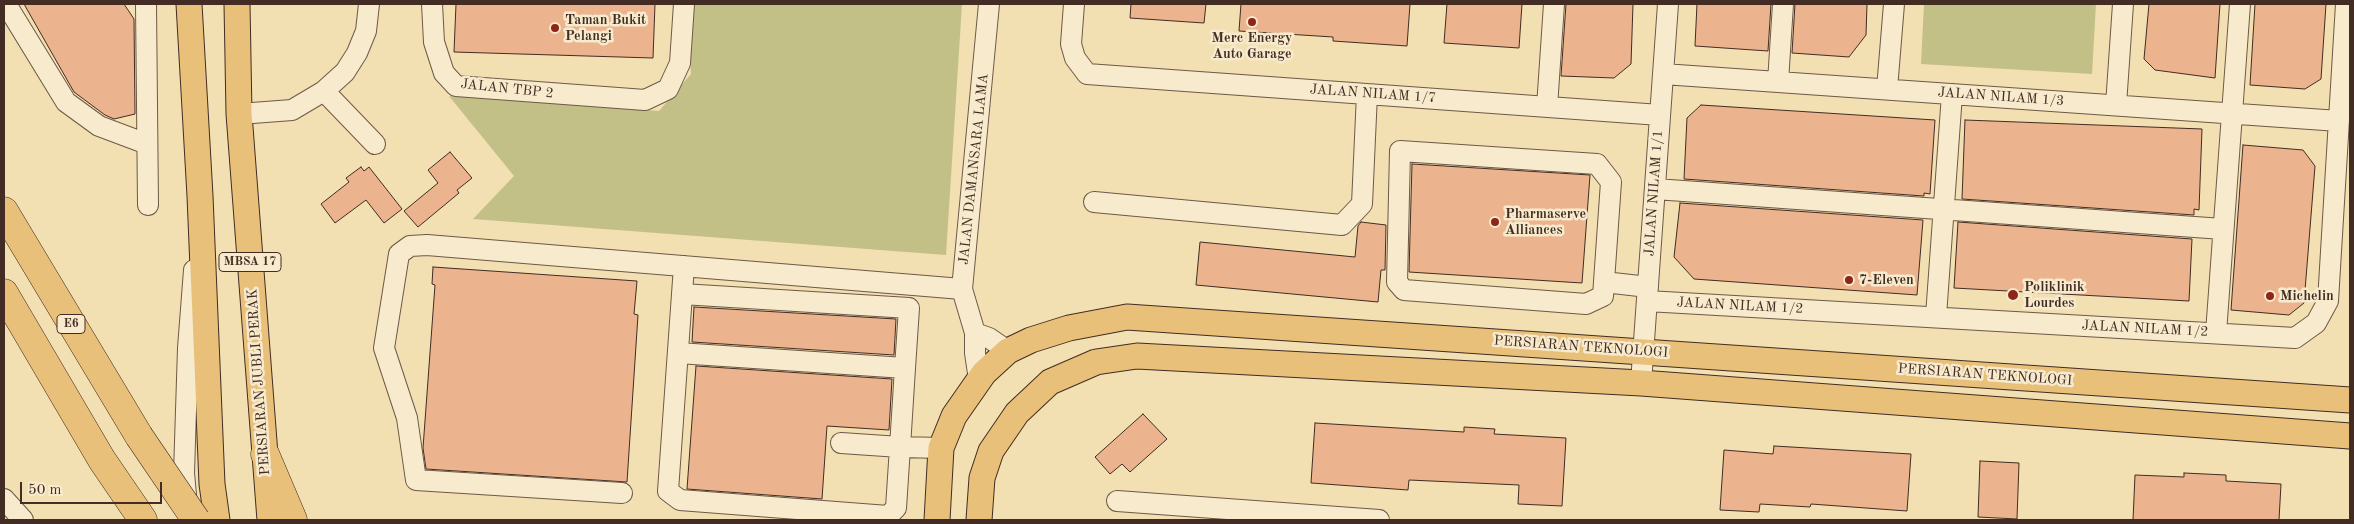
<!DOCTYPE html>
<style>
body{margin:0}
#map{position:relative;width:2354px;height:524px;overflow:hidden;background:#f2dfb2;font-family:"Old Standard TT",serif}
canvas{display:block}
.frame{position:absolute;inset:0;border:5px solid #422c23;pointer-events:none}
.scale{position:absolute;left:20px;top:482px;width:142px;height:22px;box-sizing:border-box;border:2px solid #422c23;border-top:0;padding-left:6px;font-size:15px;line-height:18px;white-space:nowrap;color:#422c23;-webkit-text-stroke:4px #f7eacd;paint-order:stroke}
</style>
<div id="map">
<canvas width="2354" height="524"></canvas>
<div class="frame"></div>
<div class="scale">50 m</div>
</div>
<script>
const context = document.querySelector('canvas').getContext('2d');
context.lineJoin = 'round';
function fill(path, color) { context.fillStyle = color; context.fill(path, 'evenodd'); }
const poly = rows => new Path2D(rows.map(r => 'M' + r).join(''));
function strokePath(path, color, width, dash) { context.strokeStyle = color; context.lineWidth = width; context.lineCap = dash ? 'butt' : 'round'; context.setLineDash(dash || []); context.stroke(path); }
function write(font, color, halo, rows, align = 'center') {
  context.font = font + ' "Old Standard TT",serif'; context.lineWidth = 5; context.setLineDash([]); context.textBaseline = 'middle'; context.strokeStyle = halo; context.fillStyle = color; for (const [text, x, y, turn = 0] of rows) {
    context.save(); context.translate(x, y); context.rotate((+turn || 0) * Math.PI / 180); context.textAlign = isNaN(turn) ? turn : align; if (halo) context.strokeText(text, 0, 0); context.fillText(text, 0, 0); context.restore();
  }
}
fill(poly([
 [687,4,962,4,946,255,473,219,514,176,449,96,659,111,691,74],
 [1924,4,2096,4,2092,74,1921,64]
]), '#c2c087');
const building = poly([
 [24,4,124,4,134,19,135,114,114,119,105,115,74,92,24,4],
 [456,4,655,4,653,58,454,52,456,4],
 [1131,4,1206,4,1204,23,1130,18,1131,4],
 [1241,4,1410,4,1407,46,1333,41,1333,37,1239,31,1241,4],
 [1447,4,1522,4,1519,48,1444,43,1447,4],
 [1566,4,1633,4,1631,64,1614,78,1561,76,1566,4],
 [1697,4,1771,4,1768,51,1695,46,1697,4],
 [1795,4,1867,4,1866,35,1849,57,1792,53,1795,4],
 [2149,4,2220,4,2215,78,2155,70,2144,59,2149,4],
 [2255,4,2326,4,2321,79,2305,89,2250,85,2255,4],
 [1701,105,1935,120,1930,194,1924,193,1924,196,1684,179,1687,118,1701,105],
 [1965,120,2202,129,2199,210,2194,209,2194,215,1962,199,1965,120],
 [2243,145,2303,150,2315,166,2304,303,2289,315,2231,310,2243,145],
 [450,152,472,178,457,190,459,193,418,227,404,211,438,183,428,170,450,152],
 [1412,164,1590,175,1582,283,1409,272,1412,164],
 [361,167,364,171,369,167,402,209,384,223,366,200,335,223,321,204,349,182,346,178,361,167],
 [1680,203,1923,220,1917,295,1694,279,1674,257,1680,203],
 [1361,222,1386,225,1385,270,1381,270,1378,302,1196,285,1200,242,1355,257,1358,226,1361,222],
 [1958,222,2192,239,2189,301,1954,288,1958,222],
 [433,267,637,281,634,314,638,315,627,482,426,469,423,448,435,285,432,284,433,267],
 [694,307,896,319,894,355,692,342,694,307],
 [696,366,892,379,889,430,827,426,822,499,687,489,696,366],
 [1143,414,1167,439,1130,472,1122,464,1110,474,1095,457,1143,414],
 [1315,423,1464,432,1464,427,1495,429,1494,434,1566,438,1562,506,1518,504,1519,485,1409,480,1408,490,1311,483,1315,423],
 [1774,446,1911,454,1907,511,1811,504,1810,507,1760,504,1759,512,1720,510,1724,450,1773,454,1774,446],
 [1980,461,2019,463,2017,519,1978,517,1980,461],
 [2184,473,2226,475,2226,481,2281,484,2279,520,2133,520,2135,475,2184,477,2184,473]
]);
fill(building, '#ebb38e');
strokePath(building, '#422c23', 1);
const minor = poly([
 [6,4,66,102,99,126,147,144],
 [146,4,148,205],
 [432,4,434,42,444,73,456,86,645,100,668,89,680,63,684,4],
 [1074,4,1071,44,1075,58,1087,74,1660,115],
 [1663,74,2339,121],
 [1778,82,1783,4],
 [1887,89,1894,4],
 [324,91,375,144],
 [2116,105,2123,4],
 [1547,107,1554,4],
 [239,114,292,110,324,91,345,72,357,53,366,31,369,4],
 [1400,151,1597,164,1611,182,1603,296,1586,304,1404,290,1397,282,1400,151],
 [1655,189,2223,229],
 [1094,202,1342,225,1362,204,1367,94],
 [684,266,668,491,680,500,888,516,896,508,900,447,941,448],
 [1604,282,1648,287],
 [682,294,909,308,905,368],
 [1647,301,2295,338,2316,323,2328,301,2346,4],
 [1936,316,1952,94],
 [975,333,989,338,1008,351],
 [2216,333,2240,4],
 [678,353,905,368,900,447,841,443],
 [979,380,975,353,975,333,962,289,989,4],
 [1641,383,1668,4],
 [622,493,416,480,407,418,384,348,399,254,410,246,427,245,962,289],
 [4,499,23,520],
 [1117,501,1379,520],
 [187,506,184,473,188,348,194,270]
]);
const major = poly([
 [189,4,200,196,212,484,217,520],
 [237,4,239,114,270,520],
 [937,520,941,448,954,416,984,373,1008,351,1031,340,1069,328,1127,317,2350,400],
 [979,520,982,478,991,451,1017,413,1050,382,1096,362,1137,356,1641,383,2350,436]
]);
const highway = poly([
 [4,211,139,436],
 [4,293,102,460,143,520],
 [265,454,293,520]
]);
strokePath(minor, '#6e5947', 22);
strokePath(major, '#422c23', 27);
strokePath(highway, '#422c23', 29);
strokePath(minor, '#f7eacd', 20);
strokePath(major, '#e9c079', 25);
strokePath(highway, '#e9c079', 28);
const highwayBridge = poly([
 [139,436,196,520]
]);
strokePath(highwayBridge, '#422c23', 29, []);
strokePath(highwayBridge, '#e9c079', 28);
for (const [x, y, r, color] of [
 [1252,22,5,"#8f2418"],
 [555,28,5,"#8f2418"],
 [1495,222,5,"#8f2418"],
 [1849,280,5,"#8f2418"],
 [2013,295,6,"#8f2418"],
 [2270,296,5,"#8f2418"]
]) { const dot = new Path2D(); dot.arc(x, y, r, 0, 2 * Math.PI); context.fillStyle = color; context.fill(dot); strokePath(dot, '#f7eacd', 2); }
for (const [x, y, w] of [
 [250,262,62],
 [71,324,28]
]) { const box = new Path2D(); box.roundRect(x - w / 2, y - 9.5, w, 19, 4); context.fillStyle = '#f7eacd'; context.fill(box); strokePath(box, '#422c23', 1); }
write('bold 12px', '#422c23', null, [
 ["MBSA 17",250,262],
 ["E6",71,324]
]);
write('bold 14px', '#422c23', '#f7eacd', [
 ["Taman Bukit",565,20],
 ["Pelangi",565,36],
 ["Merc Energy",1252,38,"center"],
 ["Auto Garage",1252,54,"center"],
 ["Pharmaserve",1505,214],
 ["Alliances",1505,230],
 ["7-Eleven",1859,280],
 ["Poliklinik",2024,287],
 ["Lourdes",2024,303],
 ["Michelin",2280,296]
], 'left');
write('14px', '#422c23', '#f7eacd', [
 ["JALAN TBP 2",507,89,6],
 ["JALAN NILAM 1/7",1373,94,4],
 ["JALAN NILAM 1/3",2001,97,4],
 ["JALAN DAMANSARA LAMA",974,169,-84],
 ["JALAN NILAM 1/1",1654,193,-86],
 ["JALAN NILAM 1/2",1740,306,3],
 ["JALAN NILAM 1/2",2145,329,3],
 ["PERSIARAN TEKNOLOGI",1581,347,4],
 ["PERSIARAN TEKNOLOGI",1985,375,4],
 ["PERSIARAN JUBLI PERAK",259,382,-94]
]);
</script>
